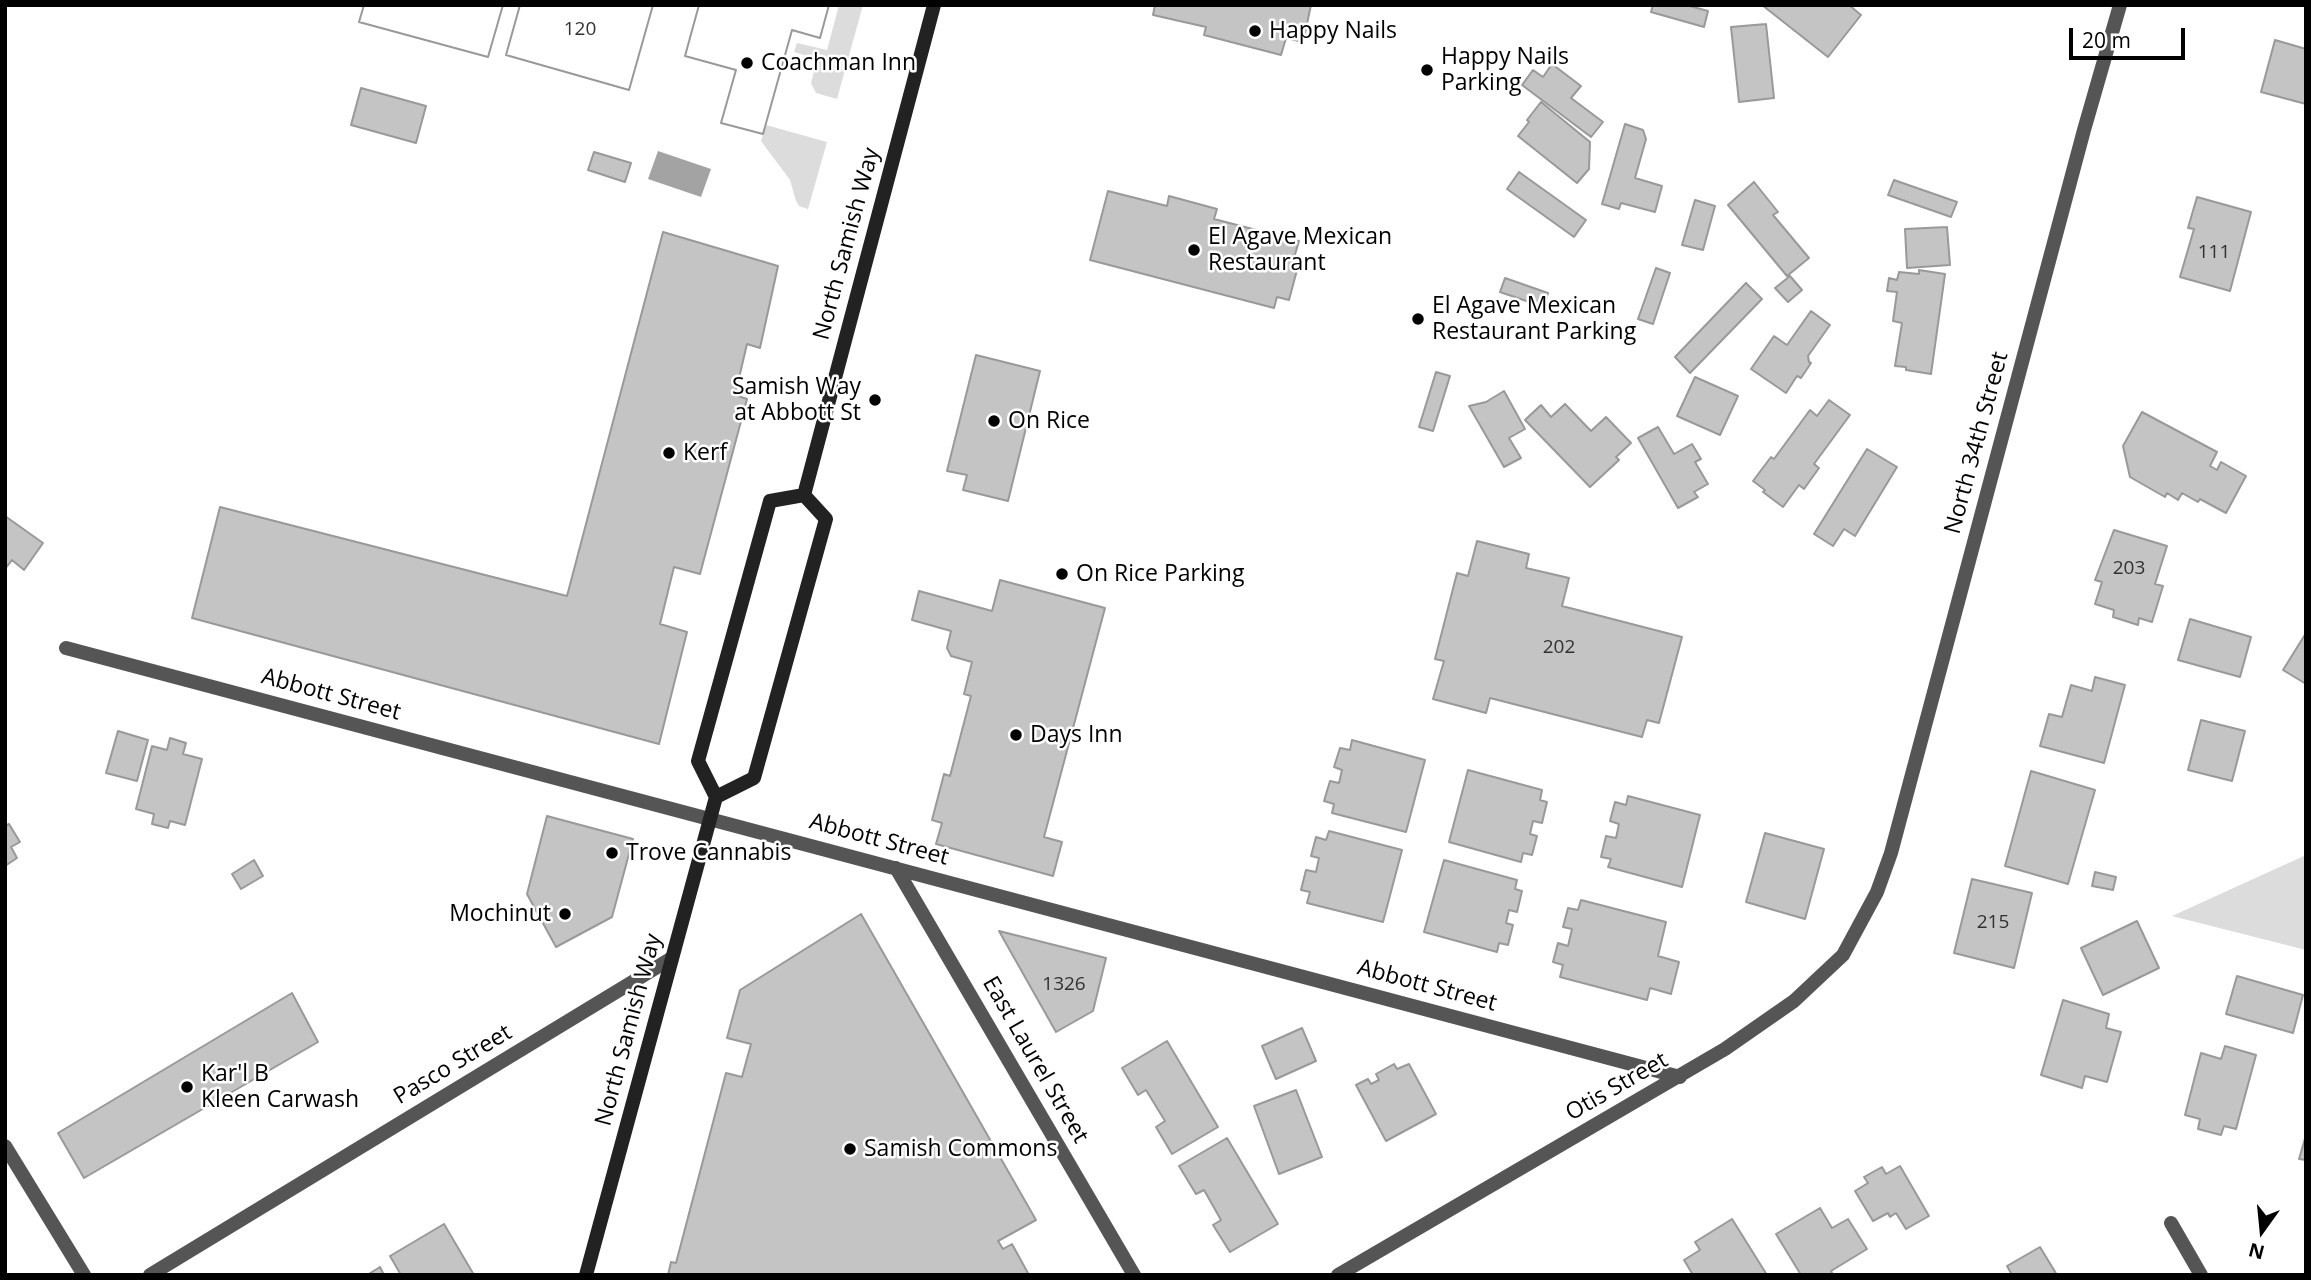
<!DOCTYPE html>
<style>
body{margin:0}
#map{position:relative;width:2311px;height:1280px;overflow:hidden;background:#fff;font-family:"Open Sans",sans-serif}
canvas{display:block}
.frame{position:absolute;inset:0;border:7px solid #000;pointer-events:none}
.north{position:absolute;left:2227px;top:1196px;width:70px;height:70px;-webkit-text-stroke:5px #fff;paint-order:stroke;rotate:195deg;font-size:19px;font-weight:700;line-height:28px;text-align:center;color:#000}
.north::after{content:'';display:block;margin:auto;width:24px;height:32px;background:#000;clip-path:polygon(50% 0,100% 100%,50% 72%,0 100%)}
.scale{position:absolute;left:2069px;top:28px;width:116px;height:32px;box-sizing:border-box;border:4px solid #000;border-top:0;padding-left:9px;font-size:21px;line-height:24px;white-space:nowrap;color:#000;-webkit-text-stroke:5px #fff;paint-order:stroke}
</style>
<div id="map">
<canvas width="2311" height="1280"></canvas>
<div class="frame"></div>
<div class="north">N</div>
<div class="scale">20 m</div>
</div>
<script>
const context = document.querySelector('canvas').getContext('2d');
context.lineJoin = 'round';
function fill(path, color) { context.fillStyle = color; context.fill(path, 'evenodd'); }
const poly = rows => new Path2D(rows.map(r => 'M' + r).join(''));
function strokePath(path, color, width, dash) { context.strokeStyle = color; context.lineWidth = width; context.lineCap = dash ? 'butt' : 'round'; context.setLineDash(dash || []); context.stroke(path); }
function write(font, color, halo, rows, align = 'center') {
  context.font = font + ' "Open Sans",sans-serif'; context.lineWidth = 5; context.setLineDash([]); context.textBaseline = 'middle'; context.strokeStyle = halo; context.fillStyle = color; for (const [text, x, y, turn = 0] of rows) {
    context.save(); context.translate(x, y); context.rotate((+turn || 0) * Math.PI / 180); context.textAlign = isNaN(turn) ? turn : align; if (halo) context.strokeText(text, 0, 0); context.fillText(text, 0, 0); context.restore();
  }
}
fill(poly([
 [839,5,863,5,837,99,816,93,811,83,817,59,794,52,797,43,827,50],
 [766,125,827,142,808,209,799,206,796,201,790,180,761,141],
 [2306,855,2306,950,2172,916]
]), '#dcdcdc');
fill(poly([
 [658,151,711,169,701,197,648,179]
]), '#a3a3a3');
const building = poly([
 [364,5,503,5,488,57,359,22,364,5],
 [364,5,503,5,488,57,359,22,364,5],
 [520,5,653,5,629,90,506,55,520,5],
 [520,5,653,5,629,90,506,55,520,5],
 [699,5,829,5,820,38,792,30,763,134,721,123,736,70,685,56,699,5],
 [699,5,829,5,820,38,792,30,763,134,721,123,736,70,685,56,699,5],
 [1155,5,1311,5,1303,42,1286,38,1281,55,1204,35,1206,27,1153,15,1155,5],
 [1653,5,1686,5,1708,11,1704,27,1651,12,1653,5],
 [1762,5,1849,5,1861,15,1828,57,1762,5],
 [1766,24,1774,98,1739,102,1731,27,1766,24],
 [2275,40,2306,49,2306,104,2261,92,2275,40],
 [1552,64,1581,86,1571,98,1603,122,1591,137,1522,85,1533,70,1543,77,1552,64],
 [361,88,426,106,416,143,351,125,361,88],
 [1541,102,1590,142,1589,169,1577,183,1518,136,1529,122,1527,120,1541,102],
 [1625,124,1643,130,1646,139,1635,178,1662,186,1655,212,1621,203,1619,209,1602,204,1625,124],
 [594,152,631,163,625,182,588,170,594,152],
 [1519,172,1586,220,1574,237,1507,189,1519,172],
 [1894,180,1957,202,1951,217,1888,195,1894,180],
 [1754,182,1778,212,1773,215,1809,258,1787,276,1728,205,1754,182],
 [1108,191,1167,206,1169,196,1217,209,1214,219,1299,241,1291,268,1297,270,1289,300,1277,297,1274,308,1090,260,1108,191],
 [2197,197,2251,212,2230,291,2180,277,2194,229,2188,228,2197,197],
 [1695,200,1715,206,1703,250,1682,245,1695,200],
 [1947,227,1950,265,1907,268,1905,229,1947,227],
 [663,232,778,266,760,348,747,344,735,395,747,399,700,574,674,567,660,624,687,632,659,744,192,618,220,507,567,596,663,232],
 [1656,268,1670,273,1653,324,1638,319,1656,268],
 [1919,270,1945,274,1931,374,1906,370,1906,367,1895,366,1902,323,1893,321,1897,292,1887,291,1889,278,1897,280,1899,272,1919,274,1919,270],
 [1790,276,1802,290,1788,302,1775,288,1790,276],
 [1505,278,1548,293,1544,307,1500,292,1505,278],
 [1746,283,1762,299,1690,373,1675,357,1746,283],
 [1811,311,1830,325,1808,356,1809,362,1811,363,1801,378,1797,376,1786,393,1751,369,1774,336,1787,345,1811,311],
 [976,355,1040,371,1008,501,963,490,967,475,947,471,976,355],
 [1436,372,1450,376,1433,431,1419,427,1436,372],
 [1695,377,1738,396,1720,435,1677,416,1695,377],
 [1504,391,1525,429,1509,438,1521,458,1504,467,1469,406,1486,402,1504,391],
 [1829,400,1850,415,1814,464,1819,468,1804,489,1799,485,1783,507,1763,492,1765,490,1753,481,1771,457,1774,459,1810,410,1817,416,1829,400],
 [1565,404,1591,431,1606,417,1631,443,1616,457,1619,460,1590,487,1525,420,1541,405,1551,417,1565,404],
 [2142,412,2217,452,2210,466,2217,470,2221,462,2246,476,2226,513,2200,499,2198,502,2182,493,2178,500,2167,493,2165,497,2130,477,2123,446,2142,412],
 [1658,427,1674,454,1692,444,1701,459,1695,462,1708,484,1694,492,1698,497,1678,508,1638,438,1658,427],
 [1867,449,1897,467,1855,536,1844,529,1833,546,1814,534,1867,449],
 [5,516,43,543,24,570,12,560,5,569,5,516],
 [2114,530,2167,546,2155,584,2163,586,2152,622,2139,618,2138,625,2113,617,2114,610,2095,604,2102,582,2095,580,2114,530],
 [1477,541,1529,554,1526,568,1569,578,1562,606,1682,637,1659,723,1647,720,1642,737,1490,698,1486,713,1433,699,1444,661,1435,659,1457,573,1468,576,1477,541],
 [1000,580,1105,608,1044,837,1062,842,1053,876,936,844,942,823,932,820,944,774,950,776,971,696,964,694,972,662,951,656,947,648,951,631,912,620,919,591,992,611,1000,580],
 [2190,619,2251,637,2240,677,2178,660,2190,619],
 [2306,633,2306,684,2283,670,2306,633],
 [2095,677,2125,685,2104,763,2040,746,2049,714,2062,717,2071,685,2092,691,2095,677],
 [2201,720,2245,731,2232,781,2188,770,2201,720],
 [118,731,148,740,137,781,106,773,118,731],
 [170,738,186,743,183,754,202,759,185,825,170,821,168,828,152,824,154,814,136,809,152,746,167,750,170,738],
 [1352,740,1425,760,1406,832,1332,813,1334,804,1324,801,1330,781,1339,783,1342,770,1334,767,1340,748,1350,750,1352,740],
 [1468,770,1542,790,1540,800,1547,802,1542,823,1533,821,1530,834,1537,836,1532,855,1523,853,1521,862,1449,842,1468,770],
 [2031,771,2095,790,2068,884,2005,866,2031,771],
 [1628,796,1700,815,1682,887,1608,867,1611,859,1601,857,1606,836,1616,838,1619,824,1610,821,1615,802,1626,805,1628,796],
 [547,816,633,839,612,917,556,947,527,894,547,816],
 [9,824,20,842,11,847,17,858,5,866,5,826,9,824],
 [1329,831,1402,850,1383,922,1307,903,1310,892,1301,890,1306,870,1316,872,1319,858,1311,856,1316,837,1326,840,1329,831],
 [1765,833,1824,849,1805,919,1746,902,1765,833],
 [254,860,263,876,241,889,232,874,254,860],
 [1444,860,1517,880,1515,889,1522,891,1517,912,1509,910,1506,923,1513,925,1508,945,1499,943,1497,952,1424,932,1444,860],
 [2095,872,2116,877,2113,890,2092,886,2095,872],
 [1972,879,2032,893,2014,968,1954,953,1972,879],
 [1581,900,1666,922,1658,956,1679,962,1671,994,1650,988,1647,1000,1560,977,1563,965,1553,962,1558,943,1568,946,1572,929,1563,927,1568,908,1578,910,1581,900],
 [861,914,1036,1220,998,1241,1003,1249,1012,1244,1029,1275,668,1275,671,1262,676,1263,726,1073,742,1077,751,1044,727,1038,740,990,861,914],
 [2137,921,2159,968,2103,995,2081,948,2137,921],
 [999,931,1106,958,1093,1011,1056,1032,999,931],
 [2237,976,2303,995,2293,1033,2226,1014,2237,976],
 [292,993,318,1042,84,1178,58,1133,292,993],
 [2063,1000,2109,1014,2106,1028,2121,1032,2107,1082,2085,1076,2082,1088,2041,1075,2063,1000],
 [1302,1028,1316,1061,1276,1079,1262,1046,1302,1028],
 [1167,1041,1218,1127,1172,1154,1156,1127,1165,1121,1146,1090,1138,1095,1122,1068,1167,1041],
 [2225,1046,2256,1055,2236,1129,2224,1126,2221,1135,2198,1129,2200,1119,2185,1115,2201,1053,2221,1059,2225,1046],
 [1394,1064,1397,1069,1409,1064,1436,1114,1386,1141,1356,1085,1368,1079,1371,1084,1379,1080,1376,1074,1394,1064],
 [1296,1090,1322,1157,1279,1174,1254,1106,1296,1090],
 [2306,1135,2306,1160,2299,1159,2306,1135],
 [1227,1138,1278,1224,1230,1252,1213,1225,1221,1220,1204,1190,1196,1194,1179,1166,1227,1138],
 [1900,1166,1929,1216,1906,1229,1896,1213,1890,1217,1888,1213,1873,1221,1855,1191,1868,1183,1864,1177,1882,1167,1886,1174,1900,1166],
 [1820,1208,1832,1228,1848,1219,1867,1249,1831,1271,1833,1275,1801,1275,1776,1234,1820,1208],
 [1732,1219,1767,1275,1693,1275,1684,1260,1700,1250,1695,1242,1732,1219],
 [444,1224,474,1275,401,1275,390,1256,444,1224],
 [2040,1247,2057,1275,2012,1275,2007,1266,2040,1247],
 [380,1267,384,1275,367,1275,380,1267]
]);
fill(building, '#c4c4c4');
strokePath(building, '#999', 2);
strokePath(poly([
 [66,648,1680,1077],
 [896,868,1134,1275],
 [5,1146,84,1275],
 [2171,1223,2201,1275],
 [150,1275,672,958],
 [1338,1275,1725,1049,1794,1001,1843,955,1877,892,1891,853,2084,130,2120,5]
]), '#555', 14);
strokePath(poly([
 [804,495,934,5],
 [716,797,754,778,826,519,804,495],
 [586,1275,716,797,698,761,770,501,804,495]
]), '#222', 14);
for (const [x, y, r, color] of [
 [1255,31,7,"#000"],
 [747,63,7,"#000"],
 [1427,70,7,"#000"],
 [1194,250,7,"#000"],
 [1418,319,7,"#000"],
 [875,400,7,"#000"],
 [994,421,7,"#000"],
 [669,453,7,"#000"],
 [1062,574,7,"#000"],
 [1016,735,7,"#000"],
 [612,853,7,"#000"],
 [565,914,7,"#000"],
 [187,1087,7,"#000"],
 [850,1149,7,"#000"]
]) { const dot = new Path2D(); dot.arc(x, y, r, 0, 2 * Math.PI); context.fillStyle = color; context.fill(dot); strokePath(dot, '#fff', 2.5); }
write('19px', '#313131', null, [
 ["120",580,30],
 ["111",2214,253],
 ["203",2129,569],
 ["202",1559,648],
 ["215",1993,923],
 ["1326",1064,985]
]);
write('23px', '#000', '#fff', [
 ["Happy Nails",1269,31],
 ["Happy Nails",1441,57],
 ["Parking",1441,83],
 ["Coachman Inn",761,63],
 ["El Agave Mexican",1208,237],
 ["Restaurant",1208,263],
 ["El Agave Mexican",1432,306],
 ["Restaurant Parking",1432,332],
 ["Samish Way",861,387,"right"],
 ["at Abbott St",861,413,"right"],
 ["On Rice",1008,421],
 ["Kerf",683,453],
 ["On Rice Parking",1076,574],
 ["Days Inn",1030,735],
 ["Trove Cannabis",626,853],
 ["Mochinut",551,914,"right"],
 ["Kar'l B",201,1074],
 ["Kleen Carwash",201,1100],
 ["Samish Commons",864,1149]
], 'left');
write('23px', '#000', '#fff', [
 ["North Samish Way",847,244,-75],
 ["North 34th Street",1977,443,-75],
 ["Abbott Street",331,695,15],
 ["Abbott Street",879,840,15],
 ["Abbott Street",1427,986,15],
 ["North Samish Way",629,1030,-75],
 ["East Laurel Street",1035,1060,60],
 ["Pasco Street",453,1065,-31],
 ["Otis Street",1617,1087,-30]
]);
</script>
